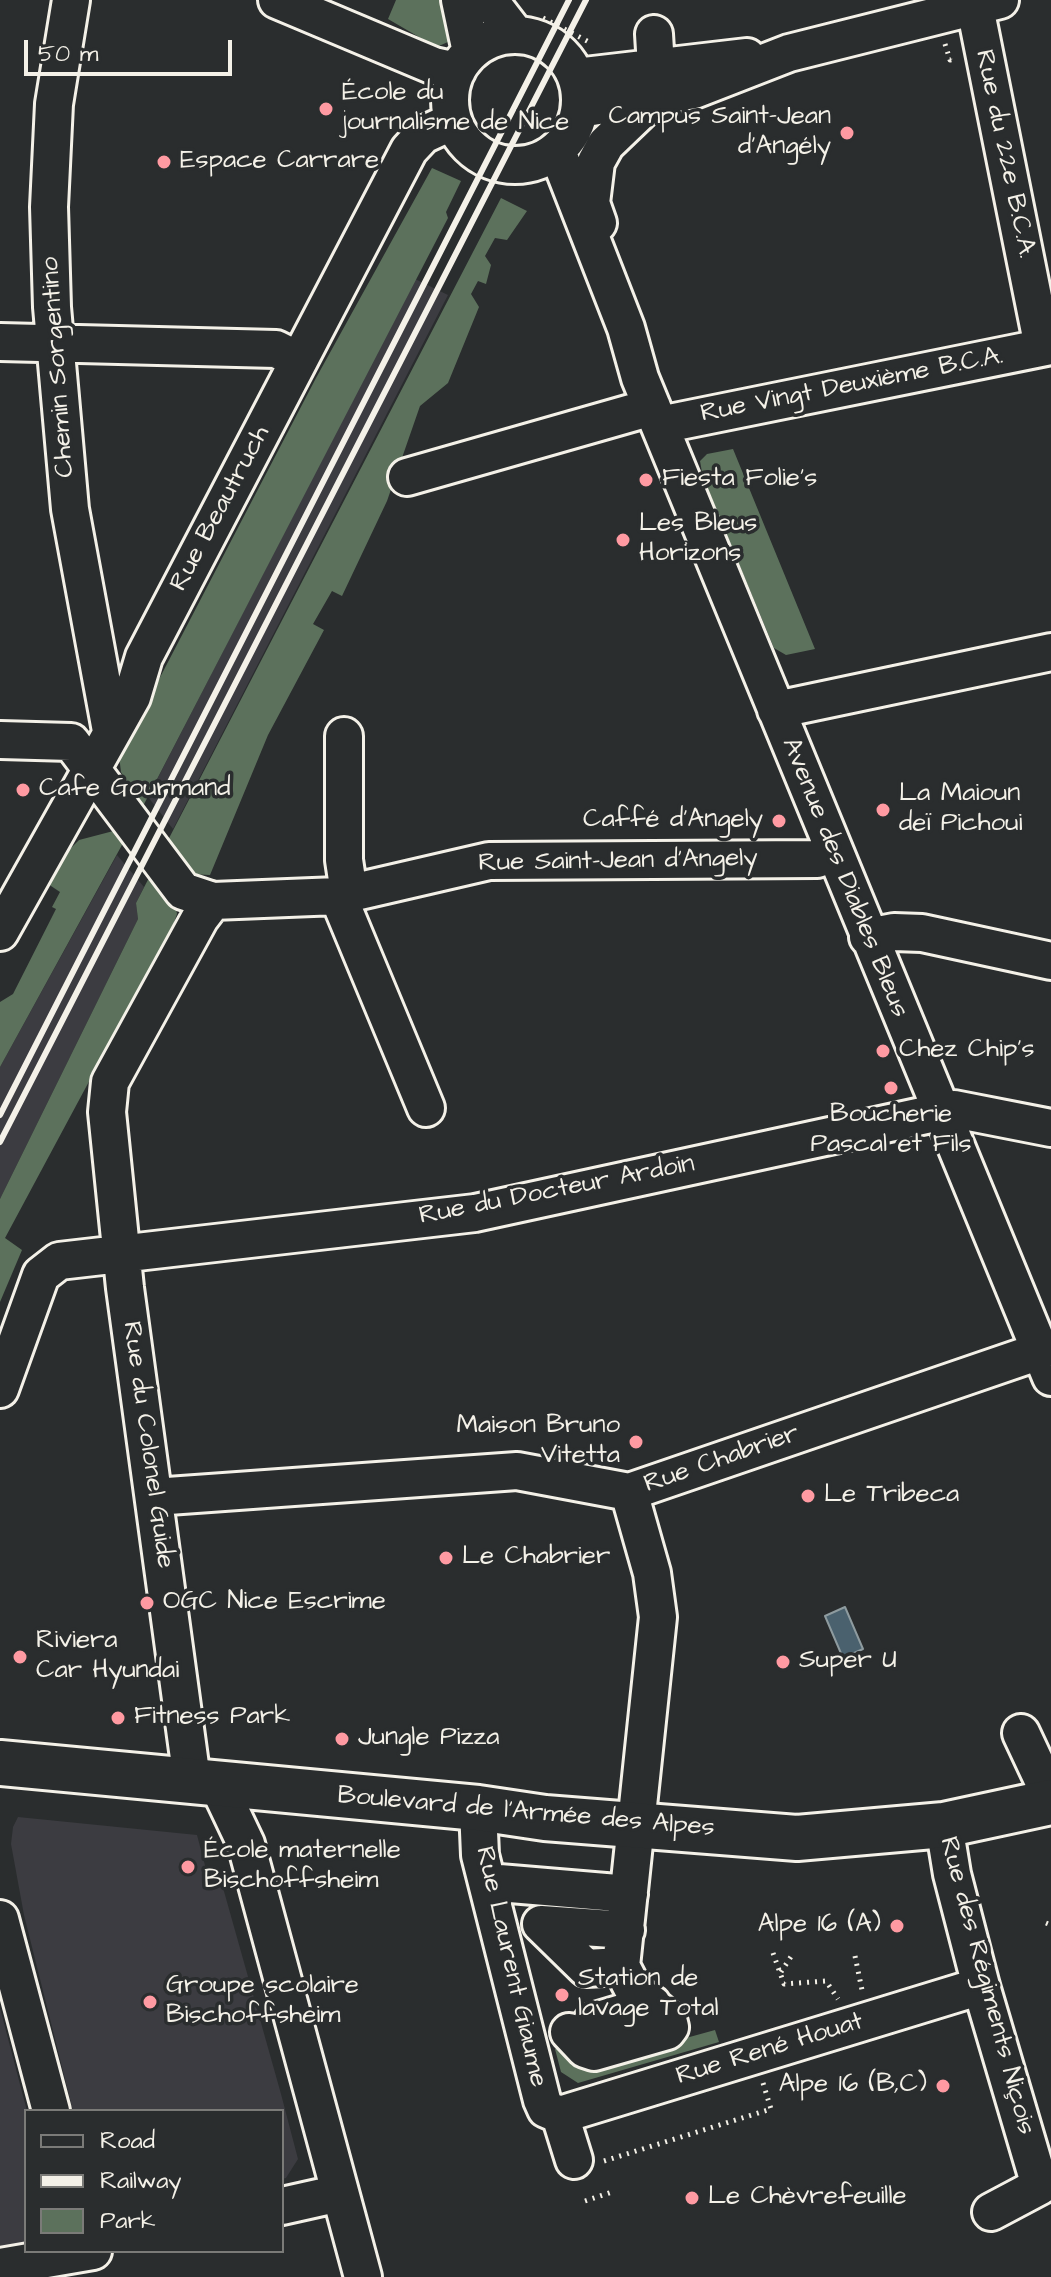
<!DOCTYPE html>
<meta charset="utf-8">
<style>
body{margin:0}
#map{position:relative;width:1051px;height:2277px;overflow:hidden;background:#2a2d2e;font-family:"Architects Daughter",sans-serif}
canvas{display:block}
.legend{position:absolute;left:24px;top:2109px;width:260px;height:144px;box-sizing:border-box;background:#2a2d2e;border:2px solid #7b7b78;margin:0;padding:10px 14px;list-style:none;font-size:24px;color:#f4f1e8}
.legend li{display:flex;align-items:center;gap:16px;height:40px}
.legend b{width:40px;border:2px solid #7b7b78}
.scale{position:absolute;left:24px;top:40px;width:208px;height:36px;box-sizing:border-box;border:4px solid #f4f1e8;border-top:0;padding-left:10px;font-size:24px;line-height:28px;white-space:nowrap;color:#f4f1e8;-webkit-text-stroke:6px #2a2d2e;paint-order:stroke}
</style>
<div id="map">
<canvas width="1051" height="2277"></canvas>
<ul class="legend">
<li><b style="height:10px;background:#2a2d2e"></b>Road</li>
<li><b style="height:10px;background:#f4f1e8"></b>Railway</li>
<li><b style="height:22px;background:#5c715c"></b>Park</li>
</ul>
<div class="scale">50 m</div>
</div>
<script>
const context = document.querySelector('canvas').getContext('2d');
context.lineJoin = 'round';
function fill(path, color) { context.fillStyle = color; context.fill(path, 'evenodd'); }
const poly = rows => new Path2D(rows.map(r => 'M' + r).join(''));
function strokePath(path, color, width, dash) { context.strokeStyle = color; context.lineWidth = width; context.lineCap = dash ? 'butt' : 'round'; context.setLineDash(dash || []); context.stroke(path); }
function write(font, color, halo, rows, align = 'center') {
  context.font = font + ' "Architects Daughter",sans-serif'; context.lineWidth = 7; context.setLineDash([]); context.textBaseline = 'middle'; context.strokeStyle = halo; context.fillStyle = color; for (const [text, x, y, turn = 0] of rows) {
    context.save(); context.translate(x, y); context.rotate((+turn || 0) * Math.PI / 180); context.textAlign = isNaN(turn) ? turn : align; if (halo) context.strokeText(text, 0, 0); context.fillText(text, 0, 0); context.restore();
  }
}
fill(poly([
 [415,279,448,295,173,829,148,797],
 [117,855,144,887,136,903,138,919,0,1199,0,1067],
 [18,1817,197,1835,207,1873,218,1870,281,2094,298,2159,286,2178,282,2179,282,2111,73,2111,24,1915,11,1844,13,1827],
 [0,2008,27,2111,26,2248,0,2252]
]), '#3c3c41');
fill(poly([
 [396,0,445,0,450,41,439,46,431,44,388,19],
 [432,168,461,181,446,212,448,218,142,808,121,772,119,756,316,378],
 [501,198,527,211,507,240,495,238,485,256,491,265,486,284,478,281,471,294,479,307,448,383,420,406,387,501,342,596,332,591,313,624,324,630,268,735,210,875,188,874,166,844],
 [733,449,815,649,786,655,774,648,703,478,700,461,707,454],
 [121,829,128,834,0,1067,0,1002,13,994,56,909,52,907,60,892,48,884,62,857,79,840],
 [154,868,175,903,177,914,173,925,5,1238,22,1250,0,1302,0,1199,138,919,136,903],
 [715,2030,719,2042,578,2083,561,2072,555,2049,565,2046,599,2062]
]), '#5c715c');
const water = poly([
 [845,1607,863,1649,843,1658,825,1616,845,1607]
]);
fill(water, '#4a616e');
strokePath(water, '#8e9b9f', 2);
const minor = poly([
 [71,0,54,104,49,207,52,307,70,509,111,731],
 [277,0,434,66,457,71],
 [460,0,471,52],
 [489,0,516,35],
 [975,7,1043,347],
 [654,34,656,67],
 '450 100a65 65 0 1 1 130 0a65 65 0 1 1-130 0Z',
 [576,77,747,57],
 [580,109,694,90,789,53,1000,0],
 [557,151,626,328,640,378,1051,1377],
 [598,223,591,203,596,162,606,144,655,97],
 [0,342,276,349,298,360],
 [660,425,1051,346],
 [407,477,652,407],
 [776,710,1051,652],
 [344,736,344,860,349,893],
 [0,740,71,742,183,891,213,901,338,896,489,861,817,859,834,853],
 [338,896,426,1108],
 [0,932,132,697,144,657,409,150,423,135,453,121],
 [868,937,894,932,922,933,1051,961],
 [0,1389,41,1275,59,1261,475,1213,954,1109,1051,1128],
 [154,1497,517,1471,629,1492,1040,1351],
 [1021,1733,1051,1797],
 [192,1780,125,1288,107,1112,110,1082,200,918,213,901],
 [217,1783,246,1844,363,2277],
 [478,1808,480,1855,542,2100,546,2109,560,2115],
 [944,1825,952,1874,981,1986,1040,2186,991,2212],
 [487,1882,629,1894],
 [0,1919,51,2111],
 [541,1924,586,1968,621,1966],
 [541,1924,626,1930],
 [592,2022,652,2004],
 [569,2032,585,2049,594,2052,667,2031,670,2027,668,2019,634,1991,621,1966,658,1617,652,1573,629,1492],
 [560,2115,981,1986],
 [560,2115,574,2160],
 [282,2206,340,2193],
 [0,2267,93,2251]
]);
const major = poly([
 [0,1763,478,1808,545,1818,797,1838,944,1825,1051,1802]
]);
strokePath(minor, '#f4f1e8', 42);
strokePath(major, '#f4f1e8', 50);
strokePath(poly([
 [543,18,591,43],
 [945,44,950,60,954,59],
 [1046,1923,1051,1925],
 [773,1953,784,1984,826,1981,838,1999],
 [855,1956,862,1990],
 [781,1972,792,1955],
 [604,2161,771,2109,763,2083],
 [585,2201,615,2191]
]), '#f4f1e8', 5, [2, 6]);
strokePath(minor, '#2a2d2e', 36);
strokePath(major, '#2a2d2e', 44);
strokePath(poly([
 [0,1115,569,0],
 [0,1142,586,0]
]), '#f4f1e8', 6);
for (const [x, y, r, color] of [
 [326,109,8,"#ff9aa2"],
 [847,133,8,"#ff9aa2"],
 [164,162,8,"#ff9aa2"],
 [646,480,8,"#ff9aa2"],
 [623,540,8,"#ff9aa2"],
 [23,790,8,"#ff9aa2"],
 [883,810,8,"#ff9aa2"],
 [779,821,8,"#ff9aa2"],
 [883,1051,8,"#ff9aa2"],
 [891,1088,8,"#ff9aa2"],
 [636,1442,8,"#ff9aa2"],
 [808,1496,8,"#ff9aa2"],
 [446,1558,8,"#ff9aa2"],
 [147,1603,8,"#ff9aa2"],
 [20,1657,8,"#ff9aa2"],
 [783,1662,8,"#ff9aa2"],
 [118,1718,8,"#ff9aa2"],
 [342,1739,8,"#ff9aa2"],
 [188,1867,8,"#ff9aa2"],
 [897,1926,8,"#ff9aa2"],
 [562,1995,8,"#ff9aa2"],
 [150,2002,8,"#ff9aa2"],
 [943,2086,8,"#ff9aa2"],
 [692,2198,8,"#ff9aa2"]
]) { const dot = new Path2D(); dot.arc(x, y, r, 0, 2 * Math.PI); context.fillStyle = color; context.fill(dot); strokePath(dot, '#2a2d2e', 3); }
write('26px', '#f4f1e8', '#2a2d2e', [
 ["École du",342,94],
 ["journalisme de Nice",342,124],
 ["Campus Saint-Jean",831,118,"right"],
 ["d'Angély",831,148,"right"],
 ["Espace Carrare",180,162],
 ["Fiesta Folie's",662,480],
 ["Les Bleus",639,525],
 ["Horizons",639,555],
 ["Cafe Gourmand",39,790],
 ["La Maioun",899,795],
 ["deï Pichoui",899,825],
 ["Caffé d'Angely",763,821,"right"],
 ["Chez Chip's",899,1051],
 ["Boucherie",891,1116,"center"],
 ["Pascal et Fils",891,1146,"center"],
 ["Maison Bruno",620,1427,"right"],
 ["Vitetta",620,1457,"right"],
 ["Le Tribeca",824,1496],
 ["Le Chabrier",462,1558],
 ["OGC Nice Escrime",163,1603],
 ["Riviera",36,1642],
 ["Car Hyundai",36,1672],
 ["Super U",799,1662],
 ["Fitness Park",134,1718],
 ["Jungle Pizza",358,1739],
 ["École maternelle",204,1852],
 ["Bischoffsheim",204,1882],
 ["Alpe 16 (A)",881,1926,"right"],
 ["Station de",578,1980],
 ["lavage Total",578,2010],
 ["Groupe scolaire",166,1987],
 ["Bischoffsheim",166,2017],
 ["Alpe 16 (B,C)",927,2086,"right"],
 ["Le Chèvrefeuille",708,2198]
], 'left');
write('26px', '#f4f1e8', '#2a2d2e', [
 ["Rue du 22e B.C.A.",1004,154,78],
 ["Chemin Sorgentino",59,367,-94],
 ["Rue Vingt Deuxième B.C.A.",852,386,-11],
 ["Rue Beautruch",221,509,-62],
 ["Rue Saint-Jean d'Angely",618,862,-1],
 ["Avenue des Diables Bleus",844,878,68],
 ["Rue du Docteur Ardoin",557,1191,-11],
 ["Rue du Colonel Guide",147,1445,82],
 ["Rue Chabrier",722,1460,-19],
 ["Boulevard de l'Armée des Alpes",526,1813,5],
 ["Rue Laurent Giaume",510,1967,77],
 ["Rue des Régiments Niçois",986,1986,75],
 ["Rue René Houat",770,2050,-17]
]);
</script>
